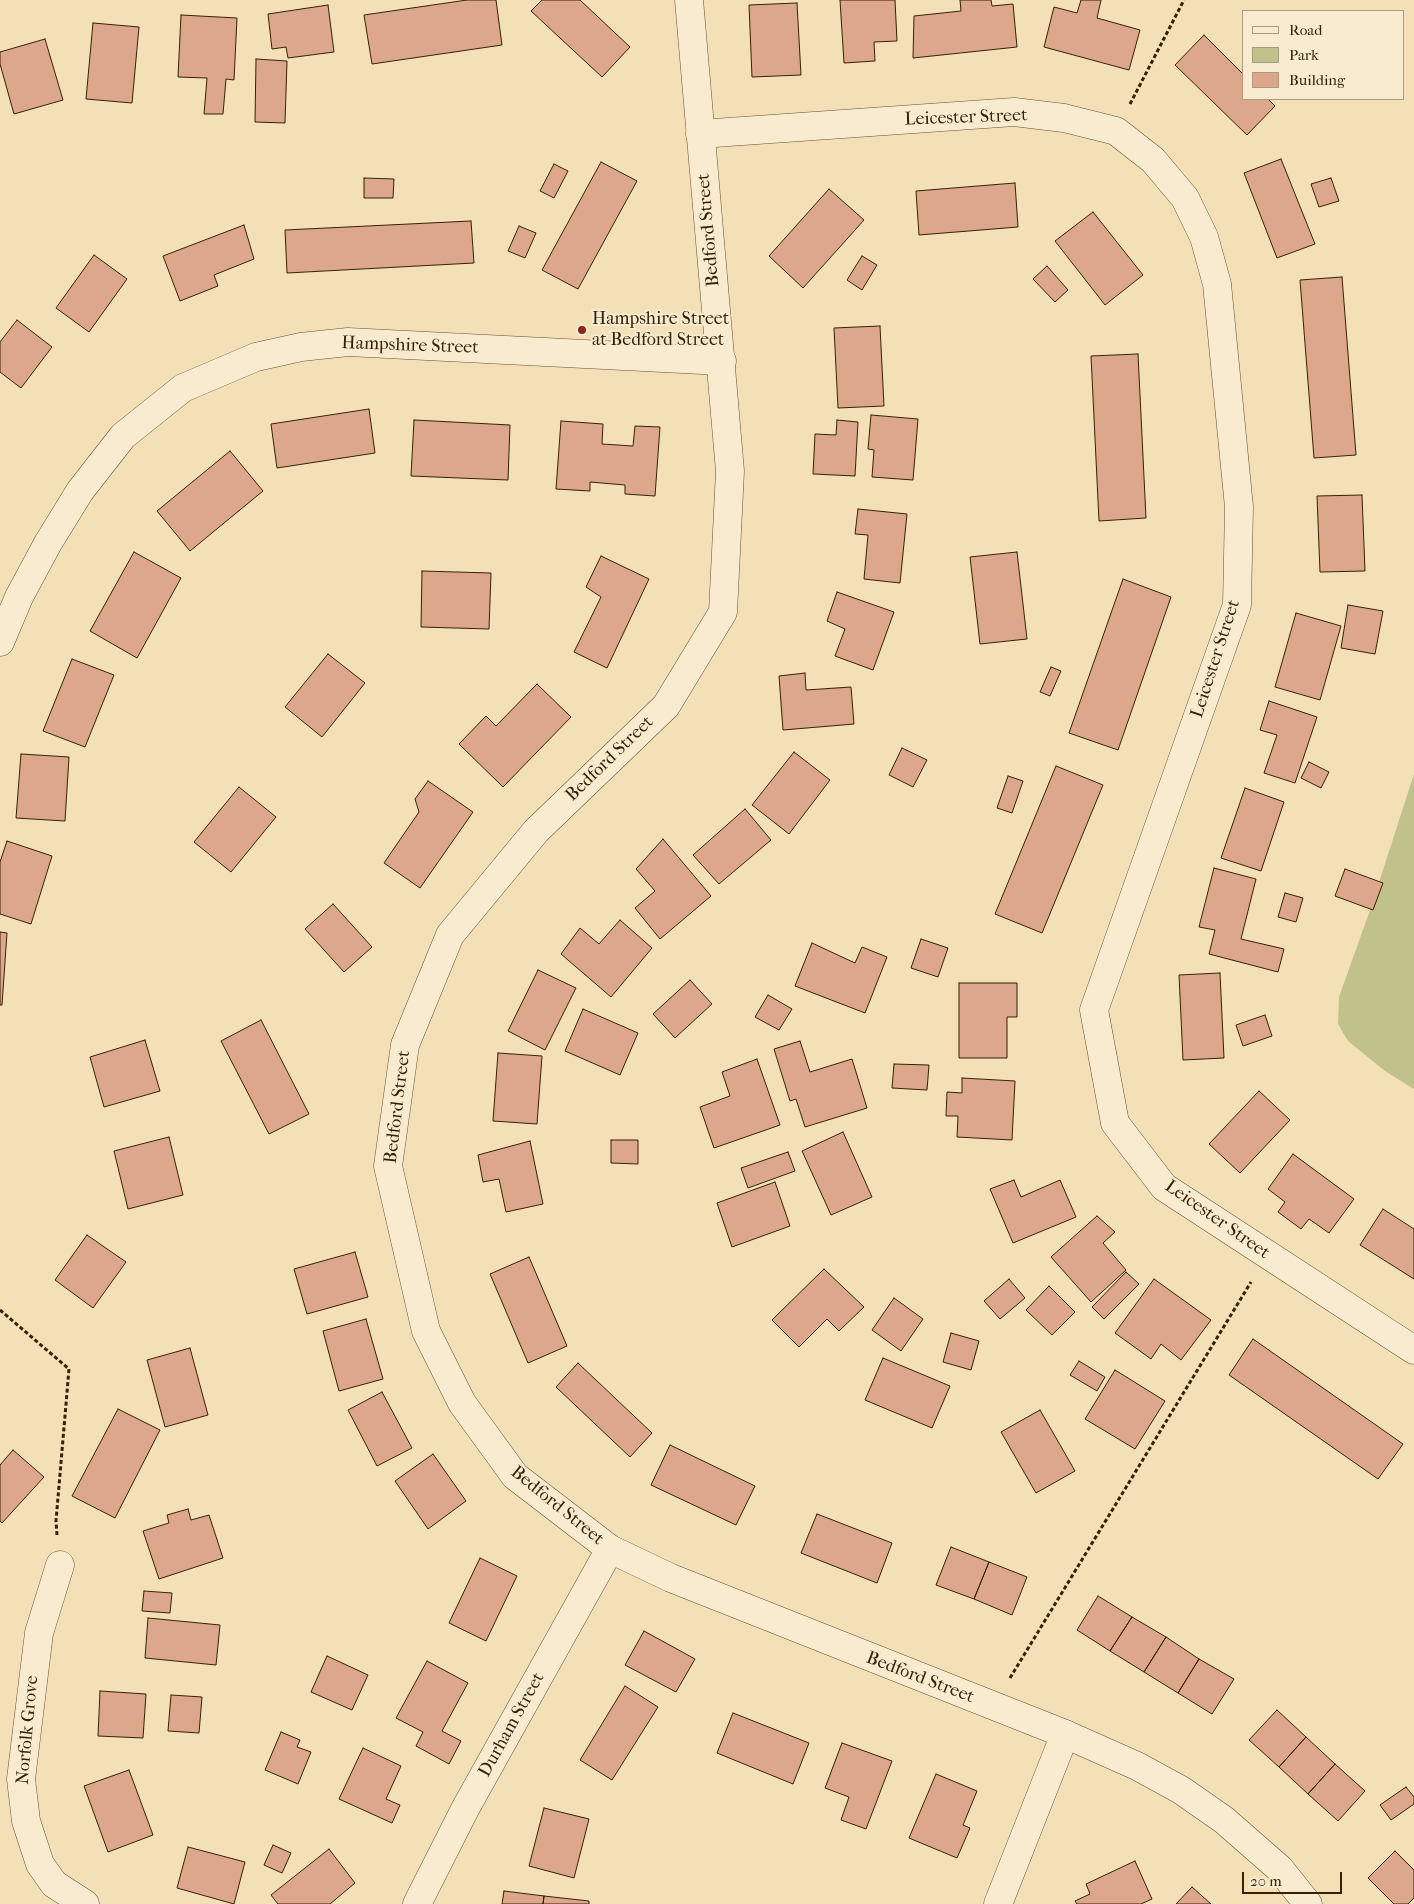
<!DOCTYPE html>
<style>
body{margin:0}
#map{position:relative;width:1414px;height:1904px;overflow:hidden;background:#f4e0b7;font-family:"IM FELL French Canon",serif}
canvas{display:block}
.legend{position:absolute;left:1242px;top:10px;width:162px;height:90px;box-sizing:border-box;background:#f8ebd0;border:1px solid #aa9a7f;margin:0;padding:6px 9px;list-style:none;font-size:15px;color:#362105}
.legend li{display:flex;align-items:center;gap:10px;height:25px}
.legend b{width:25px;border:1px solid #aa9a7f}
.scale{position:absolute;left:1242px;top:1872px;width:100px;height:22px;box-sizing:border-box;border:2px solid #362105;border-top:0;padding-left:6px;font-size:15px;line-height:18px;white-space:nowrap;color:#362105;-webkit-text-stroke:4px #f8ebd0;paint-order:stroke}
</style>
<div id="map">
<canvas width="1414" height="1904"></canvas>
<ul class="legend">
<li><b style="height:6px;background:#f8ebd0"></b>Road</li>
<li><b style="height:14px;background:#c0c18b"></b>Park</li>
<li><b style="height:14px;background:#dca78b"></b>Building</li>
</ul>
<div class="scale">20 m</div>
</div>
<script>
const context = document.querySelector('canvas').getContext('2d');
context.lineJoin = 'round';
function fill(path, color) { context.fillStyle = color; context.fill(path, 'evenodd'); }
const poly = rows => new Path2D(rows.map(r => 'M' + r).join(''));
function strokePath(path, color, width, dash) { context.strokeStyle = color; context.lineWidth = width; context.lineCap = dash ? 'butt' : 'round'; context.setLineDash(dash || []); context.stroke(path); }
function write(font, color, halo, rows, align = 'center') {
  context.font = font + ' "IM FELL French Canon",serif'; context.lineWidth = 4; context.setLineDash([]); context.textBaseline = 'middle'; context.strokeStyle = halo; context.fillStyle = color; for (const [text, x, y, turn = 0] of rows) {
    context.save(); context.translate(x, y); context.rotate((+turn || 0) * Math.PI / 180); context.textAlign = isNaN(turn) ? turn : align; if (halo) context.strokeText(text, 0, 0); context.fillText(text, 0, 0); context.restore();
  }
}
fill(poly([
 [1414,774,1414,1089,1385,1071,1348,1041,1338,1024,1339,997,1370,910]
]), '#c0c18b');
const building = poly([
 [467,0,496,0,502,45,372,64,364,15,467,0],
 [542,0,580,0,630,47,602,77,531,11,542,0],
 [840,0,895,0,897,41,874,42,875,61,844,63,840,0],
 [960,0,991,0,992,6,1013,4,1017,47,913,58,914,16,961,11,960,0],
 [1081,0,1101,0,1097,18,1140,30,1129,70,1044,47,1054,7,1077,13,1081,0],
 [797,3,801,75,752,77,749,5,797,3],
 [328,5,334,52,288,58,286,47,272,49,268,14,328,5],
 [181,15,237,18,234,80,226,79,223,114,204,114,207,78,178,77,181,15],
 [93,23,139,27,132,103,86,99,93,23],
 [1204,35,1243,74,1243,99,1268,99,1275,106,1247,135,1175,65,1204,35],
 [45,39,63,100,14,114,0,64,0,52,45,39],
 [256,59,287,61,285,123,255,122,256,59],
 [1281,159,1315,244,1277,258,1244,173,1281,159],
 [601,162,637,181,578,289,542,270,601,162],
 [554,164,568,171,554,198,540,191,554,164],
 [364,178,394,179,393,198,364,198,364,178],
 [1331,178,1339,201,1319,207,1311,184,1331,178],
 [1015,183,1018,227,919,235,916,191,1015,183],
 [829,189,864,220,803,288,769,256,829,189],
 [1093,212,1143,275,1105,305,1055,241,1093,212],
 [471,221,474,263,287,273,285,230,471,221],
 [244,225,254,259,214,275,218,286,180,301,163,256,244,225],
 [519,226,536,233,525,258,508,251,519,226],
 [94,255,127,279,89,332,56,308,94,255],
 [862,256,877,265,862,290,847,280,862,256],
 [1047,266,1068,290,1055,302,1033,279,1047,266],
 [1342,277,1356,455,1314,458,1300,280,1342,277],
 [17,320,52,347,21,388,0,372,0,342,17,320],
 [880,326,884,406,838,408,834,328,880,326],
 [1138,354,1146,518,1099,521,1091,356,1138,354],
 [369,409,375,453,277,468,271,424,369,409],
 [871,415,918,419,913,480,872,477,874,450,868,449,871,415],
 [414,420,510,425,508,480,411,476,414,420],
 [837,420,858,422,855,476,813,474,815,434,836,435,837,420],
 [561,421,603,424,602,444,633,446,635,426,660,427,655,496,625,494,625,485,590,482,590,491,556,489,561,421],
 [230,451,263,491,190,551,157,511,230,451],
 [1362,495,1365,571,1320,572,1317,496,1362,495],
 [858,509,907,514,900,583,864,579,868,535,855,534,858,509],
 [134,552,181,578,137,658,90,631,134,552],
 [1017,552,1027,639,980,644,970,557,1017,552],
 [601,556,649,579,607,668,574,652,601,597,586,587,601,556],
 [422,571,491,573,489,629,421,627,422,571],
 [1123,579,1171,597,1118,750,1069,733,1123,579],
 [837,592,894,612,873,670,835,656,845,629,827,621,837,592],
 [1348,605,1383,611,1375,654,1341,648,1348,605],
 [1296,613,1341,626,1320,700,1275,687,1296,613],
 [328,654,365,683,322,737,285,707,328,654],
 [72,659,114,675,85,747,43,731,72,659],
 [1051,667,1061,671,1050,696,1040,692,1051,667],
 [805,673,806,690,851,687,854,724,783,730,779,676,805,673],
 [537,684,571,717,503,787,459,744,486,716,496,726,537,684],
 [1269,701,1317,717,1295,783,1264,773,1277,735,1260,730,1269,701],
 [902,748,927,760,913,787,889,775,902,748],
 [794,752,830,780,789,834,752,805,794,752],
 [21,754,69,757,65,821,16,818,21,754],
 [1309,762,1329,772,1321,788,1301,778,1309,762],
 [1056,766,1103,785,1042,933,995,914,1056,766],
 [1008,776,1023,781,1012,813,997,808,1008,776],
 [428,781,473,812,420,888,384,863,419,812,415,799,428,781],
 [239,787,276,817,231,872,194,842,239,787],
 [1245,788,1284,802,1261,871,1221,858,1245,788],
 [745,809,771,840,719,884,693,855,745,809],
 [663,839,711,896,660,939,635,908,655,891,636,869,663,839],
 [7,841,52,856,31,924,0,914,0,862,7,841],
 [1214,868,1256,879,1241,939,1284,949,1278,972,1209,954,1215,930,1199,927,1214,868],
 [1345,869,1383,883,1373,910,1335,896,1345,869],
 [1285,893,1303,898,1296,922,1278,917,1285,893],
 [333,904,372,947,344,972,305,929,333,904],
 [620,920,652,948,611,997,561,954,580,928,599,944,620,920],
 [0,932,7,933,2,1005,0,1005,0,932],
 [921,939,948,948,938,977,911,968,921,939],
 [812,943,855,963,862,947,887,957,865,1013,795,986,812,943],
 [538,970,576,988,545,1050,508,1031,538,970],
 [1220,973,1224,1058,1183,1060,1179,975,1220,973],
 [690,980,712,1004,675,1038,653,1014,690,980],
 [959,983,1017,983,1017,1017,1007,1017,1007,1058,959,1058,959,983],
 [768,995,792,1009,779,1030,755,1017,768,995],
 [583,1009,638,1033,620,1075,565,1051,583,1009],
 [1265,1015,1272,1036,1243,1046,1236,1025,1265,1015],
 [261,1020,309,1114,269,1134,221,1041,261,1020],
 [145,1040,160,1091,104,1107,90,1057,145,1040],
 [800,1041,810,1072,852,1059,867,1108,805,1127,796,1099,790,1101,774,1049,800,1041],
 [498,1053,542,1056,537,1124,493,1121,498,1053],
 [757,1059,780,1125,714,1148,700,1107,730,1096,722,1072,757,1059],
 [894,1064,929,1065,927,1090,892,1088,894,1064],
 [962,1078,1015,1081,1012,1140,957,1137,958,1116,946,1116,947,1092,962,1093,962,1078],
 [1259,1091,1290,1120,1240,1173,1209,1144,1259,1091],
 [843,1132,872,1197,831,1215,802,1151,843,1132],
 [169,1137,183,1195,128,1209,114,1151,169,1137],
 [611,1140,638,1140,638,1164,611,1163,611,1140],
 [530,1141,543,1204,506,1212,499,1179,483,1182,478,1155,530,1141],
 [788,1152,795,1171,748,1188,741,1168,788,1152],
 [1293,1154,1354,1199,1329,1233,1309,1219,1301,1229,1278,1212,1285,1202,1268,1189,1293,1154],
 [1014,1180,1021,1197,1060,1180,1076,1217,1013,1243,990,1189,1014,1180],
 [775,1182,790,1226,732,1247,717,1203,775,1182],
 [1383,1209,1414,1229,1414,1279,1360,1245,1383,1209],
 [1097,1216,1115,1232,1103,1243,1126,1270,1091,1302,1051,1257,1097,1216],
 [87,1235,126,1262,93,1308,55,1280,87,1235],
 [355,1252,368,1297,307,1314,294,1269,355,1252],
 [529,1257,567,1346,528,1363,490,1274,529,1257],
 [824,1269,864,1307,839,1331,827,1319,799,1347,772,1320,824,1269],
 [1126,1272,1139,1284,1104,1319,1092,1307,1126,1272],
 [1009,1279,1025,1298,1000,1319,984,1301,1009,1279],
 [1154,1279,1211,1320,1181,1360,1161,1344,1151,1359,1115,1333,1154,1279],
 [1049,1286,1075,1312,1052,1335,1026,1310,1049,1286],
 [894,1298,923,1319,901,1351,872,1330,894,1298],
 [366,1319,383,1379,339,1391,323,1331,366,1319],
 [951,1333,979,1341,971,1370,943,1362,951,1333],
 [1253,1339,1403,1444,1378,1479,1229,1375,1253,1339],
 [190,1348,208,1415,165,1427,147,1360,190,1348],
 [883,1358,950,1386,932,1428,865,1400,883,1358],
 [1079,1361,1105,1377,1097,1391,1070,1375,1079,1361],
 [578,1363,652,1433,630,1457,556,1387,578,1363],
 [1115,1370,1165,1401,1135,1449,1085,1419,1115,1370],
 [382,1392,412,1448,377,1466,348,1410,382,1392],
 [118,1409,160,1430,115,1518,72,1496,118,1409],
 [1040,1410,1075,1471,1036,1493,1001,1432,1040,1410],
 [670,1445,755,1486,736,1525,651,1485,670,1445],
 [13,1450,44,1477,2,1523,0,1521,0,1465,13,1450],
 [433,1454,466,1501,428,1529,395,1481,433,1454],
 [188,1509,191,1520,209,1515,223,1558,159,1579,143,1531,169,1523,167,1515,188,1509],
 [817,1514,892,1543,877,1583,801,1553,817,1514],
 [951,1547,989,1562,974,1599,936,1585,951,1547],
 [480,1558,517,1576,486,1641,449,1623,480,1558],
 [989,1562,1027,1577,1012,1615,974,1599,989,1562],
 [144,1591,172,1593,170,1613,142,1611,144,1591],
 [1098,1596,1132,1617,1110,1651,1077,1630,1098,1596],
 [1132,1617,1166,1637,1144,1672,1110,1651,1132,1617],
 [148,1618,220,1625,216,1665,145,1658,148,1618],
 [644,1631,695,1659,676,1692,625,1665,644,1631],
 [1166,1637,1199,1659,1178,1693,1144,1672,1166,1637],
 [327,1656,368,1675,352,1710,311,1692,327,1656],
 [1199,1659,1234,1679,1212,1714,1178,1693,1199,1659],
 [427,1661,468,1683,442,1731,461,1741,449,1764,416,1746,423,1732,396,1718,427,1661],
 [625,1686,658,1707,612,1780,580,1760,625,1686],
 [100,1691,146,1694,143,1738,98,1736,100,1691],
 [171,1695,202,1697,199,1733,168,1731,171,1695],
 [1277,1710,1306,1737,1279,1767,1249,1740,1277,1710],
 [733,1713,809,1743,793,1784,717,1753,733,1713],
 [281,1732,300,1740,297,1747,311,1752,298,1784,265,1770,281,1732],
 [1306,1737,1335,1764,1308,1794,1279,1767,1306,1737],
 [842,1743,892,1761,866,1829,841,1820,849,1797,825,1788,842,1743],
 [363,1748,401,1766,386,1799,400,1805,392,1823,339,1799,363,1748],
 [1335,1764,1365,1791,1338,1821,1308,1794,1335,1764],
 [129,1770,153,1835,108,1852,84,1786,129,1770],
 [936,1774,977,1791,963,1825,970,1828,957,1858,909,1838,936,1774],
 [1406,1787,1414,1797,1414,1804,1391,1820,1380,1805,1406,1787],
 [544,1808,589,1819,574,1878,529,1866,544,1808],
 [273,1845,291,1853,282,1873,264,1865,273,1845],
 [188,1847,245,1862,234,1904,177,1888,188,1847],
 [329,1849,355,1883,330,1904,278,1904,271,1895,329,1849],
 [1395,1851,1414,1870,1414,1898,1408,1904,1394,1904,1368,1878,1395,1851],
 [1135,1861,1152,1899,1141,1904,1077,1904,1075,1901,1090,1894,1086,1884,1135,1861],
 [1192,1887,1211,1904,1176,1904,1192,1887],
 [504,1891,544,1896,543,1904,502,1904,504,1891],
 [544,1896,589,1901,589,1904,543,1904,544,1896]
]);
fill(building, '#dca78b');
strokePath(building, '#362105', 1);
const minor = poly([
 [700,134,1014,112,1064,118,1116,131,1153,160,1185,198,1204,237,1217,284,1239,507,1237,605,1094,1010,1115,1123,1164,1187,1414,1350],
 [0,642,19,597,48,543,80,491,123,436,183,388,256,357,301,347,348,342,722,361],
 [60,1565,39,1633,21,1779,26,1821,40,1864,54,1884,85,1904],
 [417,1904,465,1809,610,1549],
 [998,1904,1065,1734]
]);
const tertiary = poly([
 [689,0,730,471,723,612,666,706,536,831,450,935,405,1045,388,1166,426,1331,462,1403,515,1476,610,1549,671,1578,1065,1734,1137,1766,1181,1790,1224,1820,1280,1869,1308,1904]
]);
strokePath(minor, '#665132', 29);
strokePath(tertiary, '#665132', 29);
strokePath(poly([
 [1130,104,1184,0],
 [0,1310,69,1369,56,1521,57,1535],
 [1010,1678,1251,1282]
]), '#362105', 3, [4, 2.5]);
strokePath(minor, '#f8ebd0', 28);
strokePath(tertiary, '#f8ebd0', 28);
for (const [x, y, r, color] of [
 [582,330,5,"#8f2418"]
]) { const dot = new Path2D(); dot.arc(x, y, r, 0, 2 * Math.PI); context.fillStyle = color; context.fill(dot); strokePath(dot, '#f8ebd0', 2); }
write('18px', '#362105', '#f8ebd0', [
 ["Leicester Street",966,118,-2],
 ["Bedford Street",709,230,-95],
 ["Hampshire Street",410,346,2],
 ["Leicester Street",1216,659,-72],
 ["Bedford Street",610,759,-44],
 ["Bedford Street",398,1107,-83],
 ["Leicester Street",1217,1220,35],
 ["Bedford Street",557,1506,39],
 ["Bedford Street",920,1678,21],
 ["Durham Street",512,1725,-61],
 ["Norfolk Grove",28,1730,-85]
]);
write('18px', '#362105', '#f8ebd0', [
 ["Hampshire Street",592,320],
 ["at Bedford Street",592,341]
], 'left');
</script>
